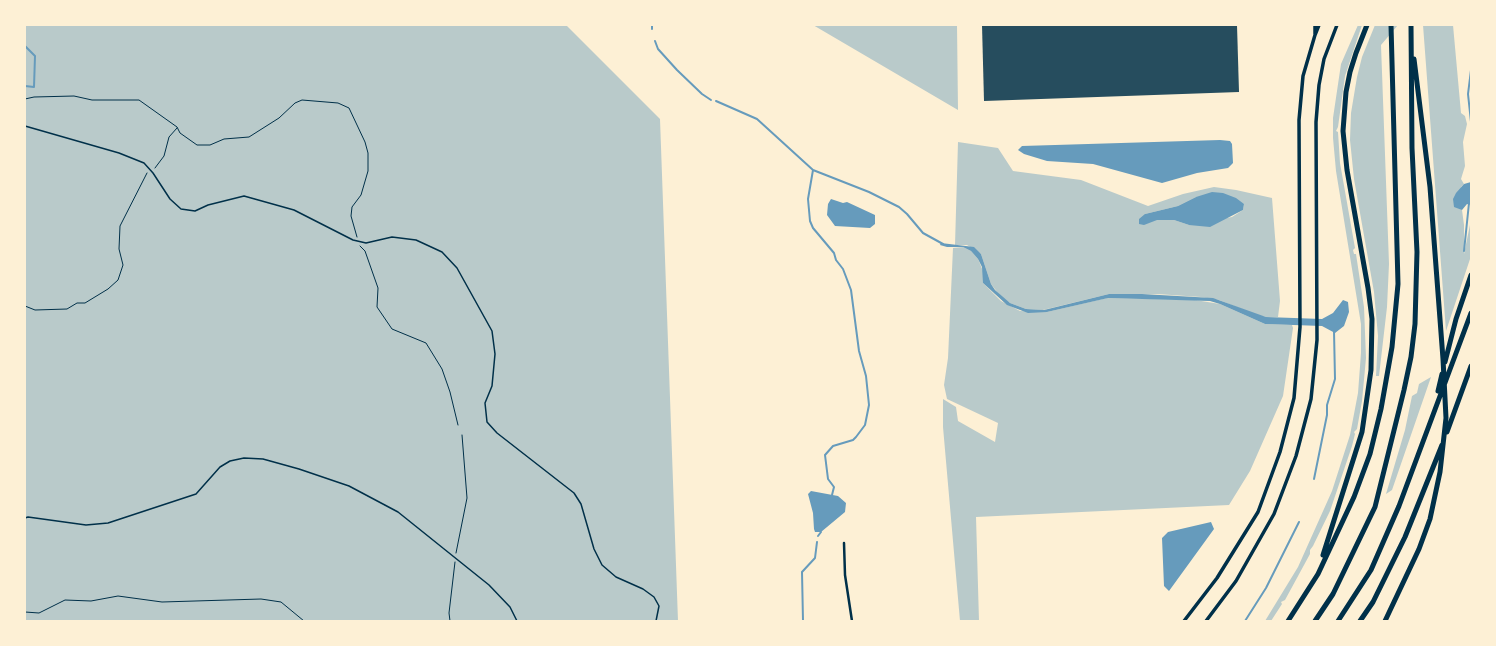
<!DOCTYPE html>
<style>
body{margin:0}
#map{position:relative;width:1496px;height:646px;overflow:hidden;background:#fdf0d5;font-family:"Archivo Narrow",sans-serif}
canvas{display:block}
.frame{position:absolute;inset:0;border:26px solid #fdf0d5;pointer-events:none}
</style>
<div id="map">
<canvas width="1496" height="646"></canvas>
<div class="frame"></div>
</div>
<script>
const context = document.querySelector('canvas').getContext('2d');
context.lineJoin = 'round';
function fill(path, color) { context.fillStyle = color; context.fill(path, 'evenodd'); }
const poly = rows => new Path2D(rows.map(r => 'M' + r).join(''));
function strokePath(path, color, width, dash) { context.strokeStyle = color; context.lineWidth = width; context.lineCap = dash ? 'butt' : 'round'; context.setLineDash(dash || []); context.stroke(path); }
fill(poly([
 [25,25,566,25,660,119,678,621,25,621],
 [813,25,957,25,958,110],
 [1358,25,1362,25,1345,76,1338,127,1336,131,1338,132,1340,163,1355,248,1353,250,1354,254,1356,254,1364,307,1366,358,1362,401,1357,429,1354,432,1355,434,1352,446,1330,511,1313,546,1310,550,1310,554,1285,600,1281,602,1282,604,1271,621,1265,621,1298,567,1332,491,1350,435,1358,393,1361,353,1361,324,1336,171,1333,138,1333,118,1341,64],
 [1375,25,1398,25,1381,45,1389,264,1387,307,1379,376,1376,376,1378,336,1374,292,1354,179,1350,140,1351,113,1357,77,1362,57],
 [1423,25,1453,25,1461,113,1465,116,1467,124,1463,142,1465,166,1461,179,1464,184,1461,187,1459,208,1462,210,1464,225,1464,254,1471,220,1471,256,1446,331],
 [958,142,998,148,1013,171,1081,180,1148,206,1183,194,1214,187,1236,190,1272,198,1280,301,1278,317,1266,317,1257,315,1219,300,1201,297,1157,294,1109,294,1043,310,1026,309,1010,303,1001,297,991,284,981,254,967,245,955,245],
 [1196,197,1244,204,1243,210,1232,217,1189,225,1174,220,1157,220,1145,214,1178,206],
 [963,247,971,251,978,259,983,271,983,283,1001,301,1020,311,1047,312,1107,298,1195,300,1220,304,1265,324,1292,325,1293,328,1283,396,1250,471,1229,505,976,517,979,621,960,621,943,427,943,399,956,407,958,421,995,442,998,423,947,399,944,385,948,358,953,248],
 [1431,377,1392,490,1386,494,1405,430,1412,396,1417,393,1419,384]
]), '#b9caca');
fill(poly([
 [1220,140,1230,141,1232,144,1233,163,1228,168,1197,173,1162,183,1093,164,1047,161,1024,154,1018,150,1022,146],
 [1471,182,1471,205,1467,204,1462,210,1454,207,1453,199,1456,193,1464,184],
 [1212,192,1223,193,1236,198,1244,204,1243,210,1210,227,1189,225,1174,220,1157,220,1144,225,1139,224,1139,219,1145,214,1178,206,1196,197],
 [831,199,843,203,847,202,875,215,875,224,870,228,835,226,827,215,828,204],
 [941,243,974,247,981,254,991,284,995,290,1010,303,1026,309,1044,310,1109,294,1142,294,1213,298,1266,317,1322,319,1333,313,1343,300,1348,302,1349,312,1344,326,1335,333,1322,326,1265,324,1220,304,1210,301,1108,298,1047,312,1028,313,1007,305,983,283,982,267,978,259,971,251,963,247,947,247,940,245],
 [811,491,838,496,846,503,845,512,821,532,815,532,814,529,813,513,808,494],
 [1211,522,1214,529,1169,591,1164,586,1162,538,1168,532]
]), '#669bbc');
strokePath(poly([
 [652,25,652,29],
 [655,41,658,49,677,70,702,94,711,100],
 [25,46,35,56,34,87,25,86],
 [1471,70,1468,94,1471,122],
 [716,101,757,119,813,170,869,192,899,207,907,214,923,233,943,244],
 [813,170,808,199,810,221,813,228,834,253,836,260,843,269,851,290,859,351,866,376,869,405,865,425,856,437,853,440,833,446,825,455,828,479,834,487,832,495],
 [1471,183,1471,176],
 [1464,251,1469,203],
 [1314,479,1327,415,1327,405,1335,379,1334,331],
 [818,536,821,532],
 [803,621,802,572,815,558,817,542],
 [1245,621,1266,588,1299,522]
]), '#669bbc', 2);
fill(poly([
 [982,25,1237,25,1239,92,984,101]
]), '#264d5e');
strokePath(poly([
 [25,99,34,97,74,96,92,100,139,100,177,127,180,133,197,145,210,145,224,139,249,137,279,118,295,103,302,100,338,103,349,108,365,142,368,153,368,171,361,195,352,207,351,216,357,237],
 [155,168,164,156,169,137,177,128],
 [360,246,365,251,378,288,377,307,392,329,426,343,442,369,450,392,458,425],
 [25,306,35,310,67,309,77,303,85,303,108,289,118,280,123,265,119,249,120,226,147,173],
 [456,553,467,498,462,435],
 [25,612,39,613,65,600,91,601,118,596,162,602,261,599,281,602,304,621],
 [450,621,449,613,455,562]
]), '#003049', 1);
strokePath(poly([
 [25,126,119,153,144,163,153,173,170,199,181,209,195,211,208,205,244,196,294,210,353,240,366,243,392,237,416,240,442,252,457,268,492,331,495,354,492,386,485,403,487,422,497,433,574,493,581,504,594,549,602,565,616,577,643,589,654,597,659,606,656,621],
 [25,518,28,517,86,525,108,523,196,494,220,467,230,461,244,458,263,459,299,469,349,486,398,512,489,585,510,607,517,621]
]), '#003049', 1.5);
strokePath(poly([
 [844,543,845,575,852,621]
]), '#003049', 2.5);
strokePath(poly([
 [1315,25,1315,34],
 [1184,621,1217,578,1258,512,1280,452,1294,398,1300,327,1299,120,1303,76,1315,35,1319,25],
 [1206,621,1236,581,1274,514,1296,456,1311,399,1317,340,1316,122,1319,85,1324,59,1337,25]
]), '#003049', 3.5);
strokePath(poly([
 [1445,362,1456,319,1471,275],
 [1438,391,1442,374],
 [1447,432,1471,366],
 [1323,555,1362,432,1371,370,1372,319,1368,288,1347,170,1343,131,1346,92,1350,72,1356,53,1367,25],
 [1288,621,1318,574,1354,497,1370,454,1381,409,1392,347,1398,284,1391,25],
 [1315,621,1333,594,1375,507,1404,390,1411,357,1415,324,1417,252,1412,148,1411,25],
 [1338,621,1371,570,1399,506,1471,313],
 [1360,621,1373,602,1405,537,1442,445],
 [1385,621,1419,549,1430,519,1440,472,1446,418,1443,359,1430,187,1414,59]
]), '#003049', 5);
</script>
